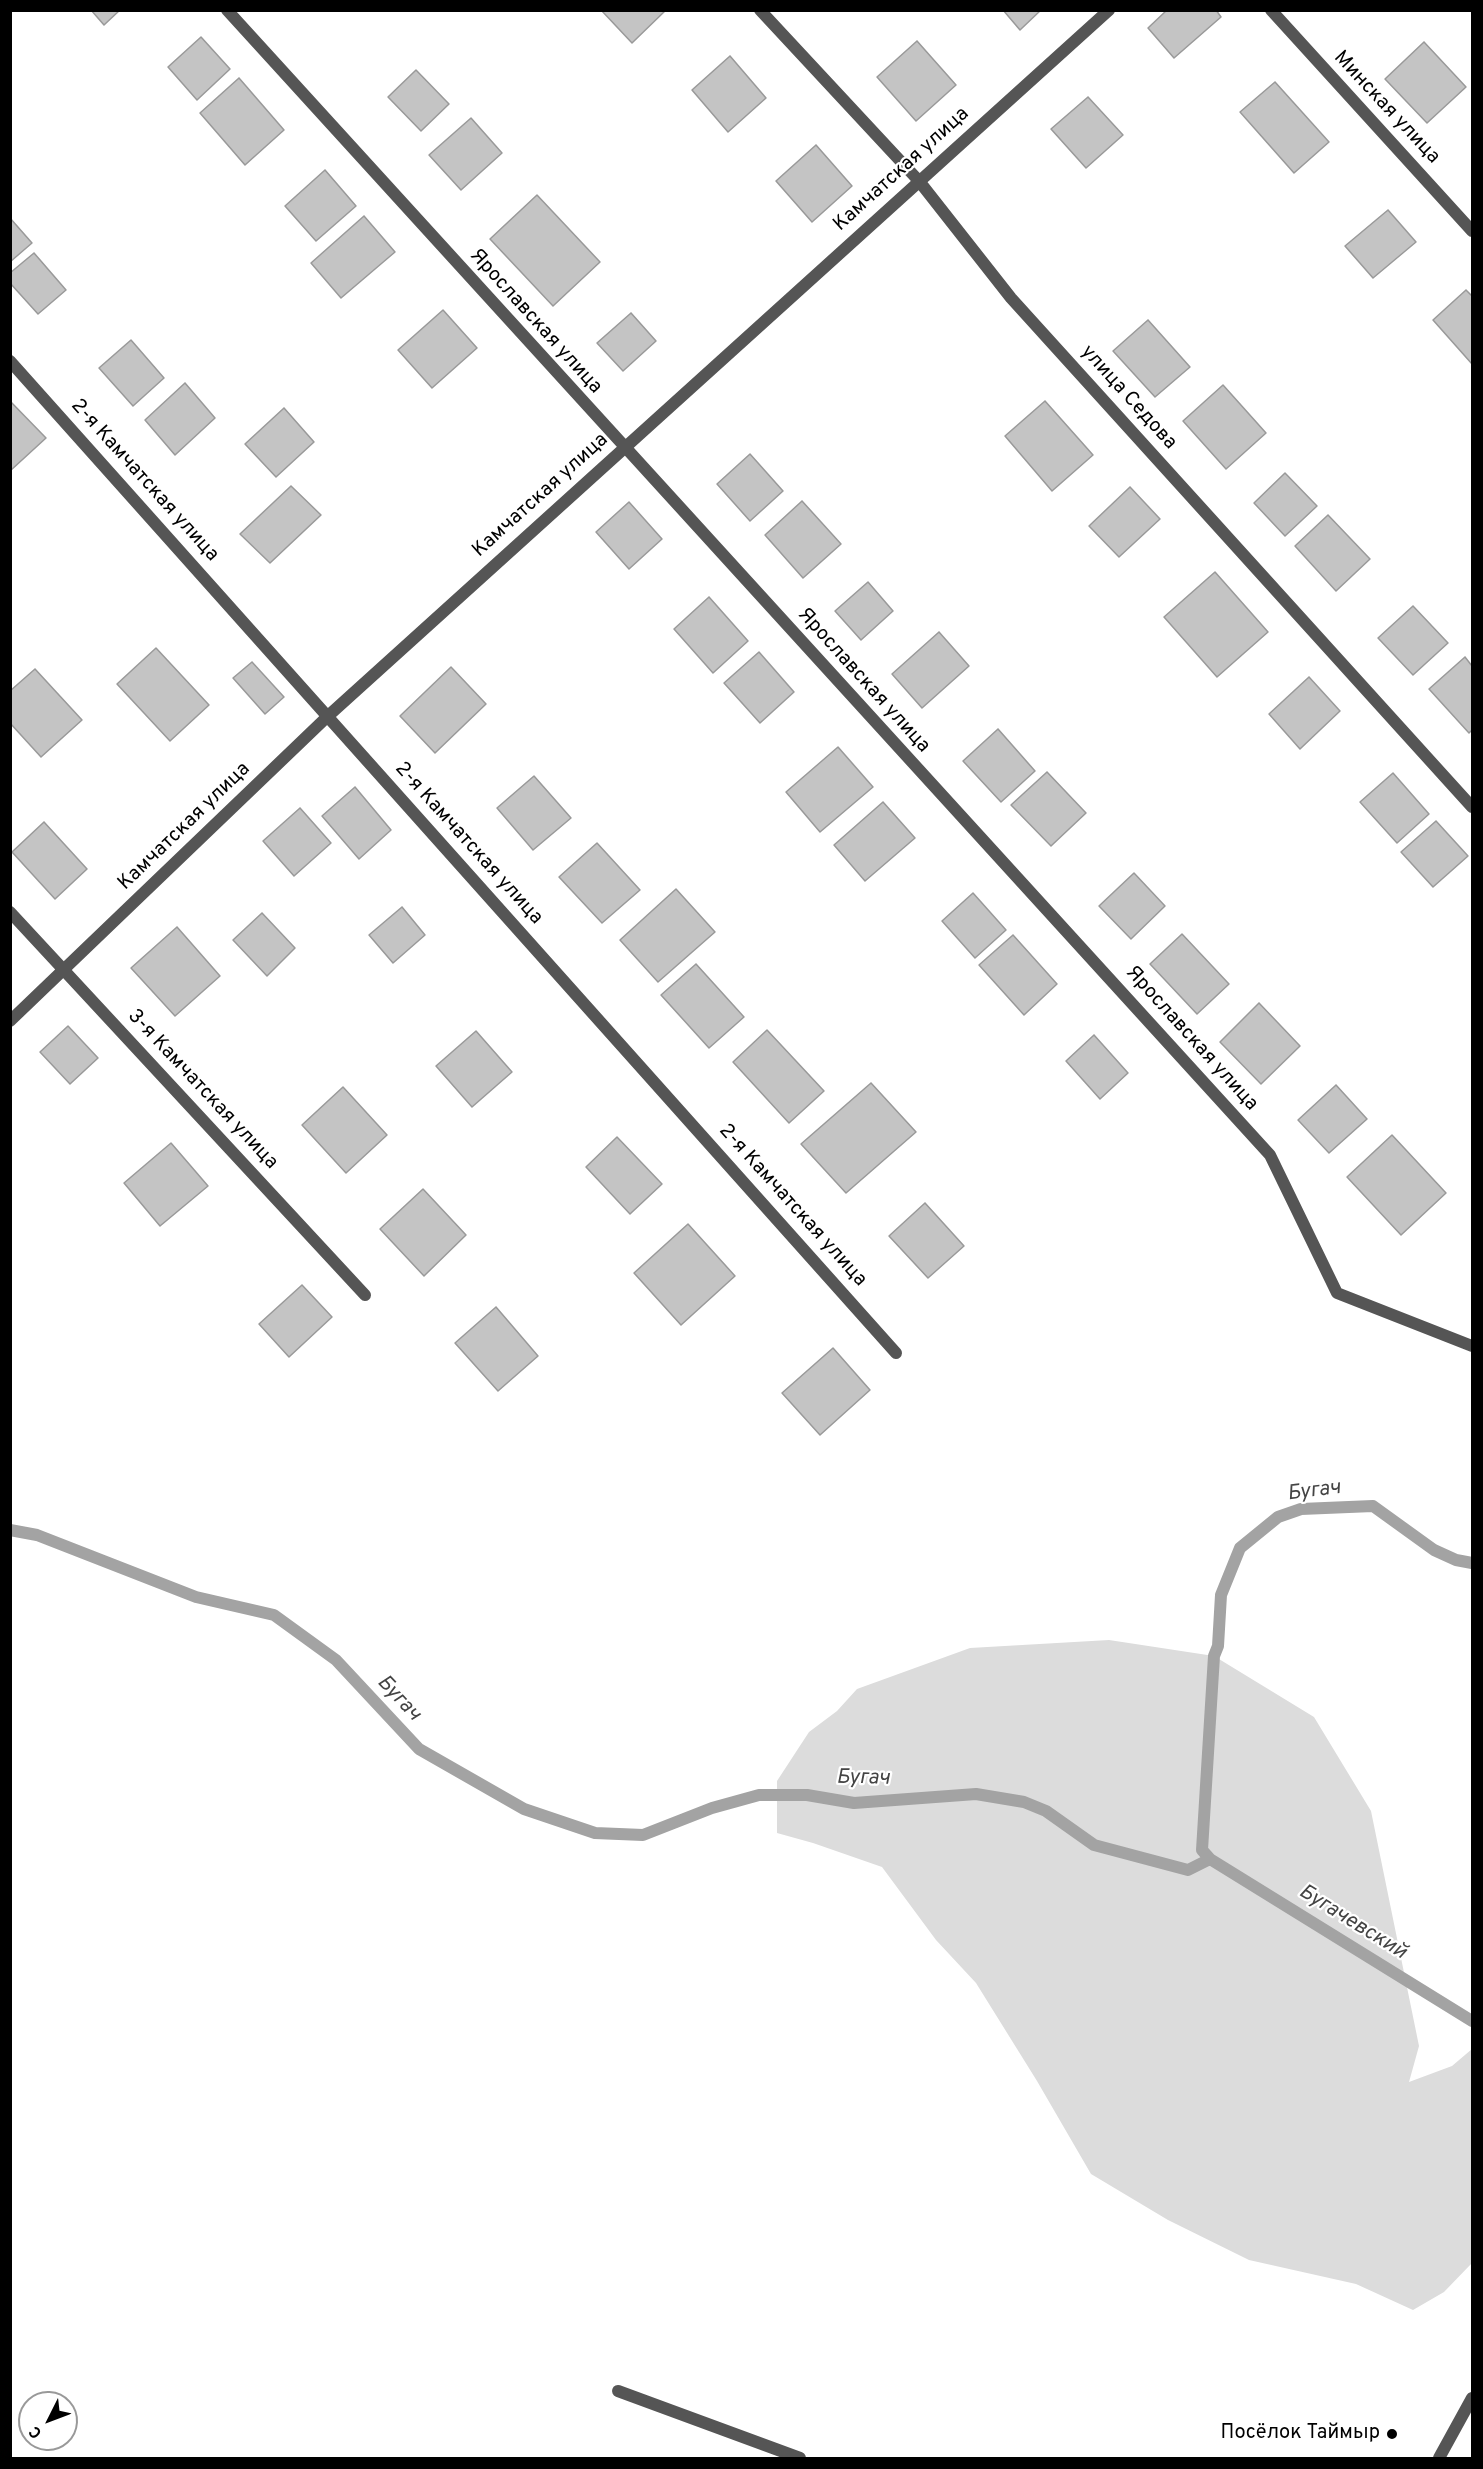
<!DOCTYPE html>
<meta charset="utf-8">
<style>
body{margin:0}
#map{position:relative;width:1483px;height:2469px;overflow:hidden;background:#fff;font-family:Overpass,sans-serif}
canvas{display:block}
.frame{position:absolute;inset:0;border:12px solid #000;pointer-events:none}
.north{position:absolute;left:18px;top:2391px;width:60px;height:60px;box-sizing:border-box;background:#fff;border:2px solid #999;border-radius:50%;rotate:228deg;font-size:16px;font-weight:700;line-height:24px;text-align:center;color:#000}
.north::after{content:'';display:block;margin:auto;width:21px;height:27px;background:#000;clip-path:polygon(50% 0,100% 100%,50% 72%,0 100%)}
</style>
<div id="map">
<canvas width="1483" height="2469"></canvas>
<div class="frame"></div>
<div class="north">С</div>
</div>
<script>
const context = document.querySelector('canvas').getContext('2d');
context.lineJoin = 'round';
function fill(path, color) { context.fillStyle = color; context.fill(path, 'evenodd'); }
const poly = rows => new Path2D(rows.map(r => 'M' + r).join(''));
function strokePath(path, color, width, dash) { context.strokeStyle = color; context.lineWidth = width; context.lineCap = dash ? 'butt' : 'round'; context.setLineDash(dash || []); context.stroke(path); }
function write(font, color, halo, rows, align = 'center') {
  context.font = font + ' Overpass,sans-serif'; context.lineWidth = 4.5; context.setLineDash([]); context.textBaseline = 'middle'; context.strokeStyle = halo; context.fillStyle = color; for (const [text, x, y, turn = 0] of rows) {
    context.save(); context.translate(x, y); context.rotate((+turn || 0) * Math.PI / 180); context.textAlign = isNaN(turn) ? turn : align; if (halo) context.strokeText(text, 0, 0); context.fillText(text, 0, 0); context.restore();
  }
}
fill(poly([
 [1109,1640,1214,1656,1314,1717,1371,1811,1419,2046,1409,2082,1452,2066,1472,2049,1472,2263,1444,2292,1413,2310,1356,2284,1249,2260,1168,2220,1091,2174,1037,2081,976,1983,936,1940,882,1867,813,1843,777,1833,777,1781,809,1732,837,1711,857,1689,970,1648]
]), '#dcdcdc');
strokePath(poly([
 [10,1530,37,1535,196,1597,274,1615,336,1660,419,1749,524,1809,595,1833,643,1835,712,1808,759,1795,807,1795,854,1803,976,1794,1024,1802,1046,1811,1094,1845,1188,1870,1210,1859,1202,1850,1214,1656,1218,1646,1221,1595,1240,1548,1278,1517,1301,1509,1373,1506,1434,1550,1456,1560,1472,1563],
 [1210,1859,1472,2021]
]), '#a3a3a3', 12);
const building = poly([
 [91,10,120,10,104,25,91,10],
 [601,10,666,10,632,43,601,10],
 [1003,10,1041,10,1020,30,1003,10],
 [1167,10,1216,10,1221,17,1174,58,1148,28,1167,10],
 [201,37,230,69,197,100,168,67,201,37],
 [917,41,956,85,916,121,877,77,917,41],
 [1424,42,1466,87,1427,123,1385,79,1424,42],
 [730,56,766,98,728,132,692,90,730,56],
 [416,70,449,104,421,131,388,97,416,70],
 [239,78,284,130,245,165,200,113,239,78],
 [1275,82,1329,142,1294,173,1240,112,1275,82],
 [1088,97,1123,135,1086,168,1051,129,1088,97],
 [471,118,502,153,461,190,429,155,471,118],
 [816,145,852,186,812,222,776,181,816,145],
 [325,170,356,206,316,241,285,206,325,170],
 [537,195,600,262,553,306,490,239,537,195],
 [1388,210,1416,242,1373,278,1345,246,1388,210],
 [364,216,395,252,341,298,311,263,364,216],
 [10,218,32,243,10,262,10,218],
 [34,253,66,290,38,314,10,283,10,273,34,253],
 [1466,290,1472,296,1472,364,1433,320,1466,290],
 [443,310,477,348,432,388,398,350,443,310],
 [631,313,656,341,623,371,597,343,631,313],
 [1148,320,1190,367,1155,397,1113,351,1148,320],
 [131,340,164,378,133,406,99,368,131,340],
 [185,383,215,418,175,455,145,420,185,383],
 [1223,385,1266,433,1226,469,1183,421,1223,385],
 [10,401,46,438,10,471,10,401],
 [1045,401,1093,455,1052,491,1005,436,1045,401],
 [284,408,314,442,276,477,245,444,284,408],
 [750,454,783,491,750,521,717,484,750,454],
 [1285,473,1317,506,1285,536,1254,503,1285,473],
 [291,486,321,515,270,563,240,534,291,486],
 [1130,487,1160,519,1119,557,1089,526,1130,487],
 [802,501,841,544,803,578,765,535,802,501],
 [629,502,662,539,629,569,596,532,629,502],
 [1328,515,1370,559,1336,591,1295,546,1328,515],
 [1215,572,1268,632,1217,677,1164,617,1215,572],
 [868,582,893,611,861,640,835,611,868,582],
 [709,597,748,641,713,673,674,629,709,597],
 [1413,606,1448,643,1413,675,1378,638,1413,606],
 [939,632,969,666,922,708,892,674,939,632],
 [156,648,209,705,170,741,117,684,156,648],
 [759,652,794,692,760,723,724,683,759,652],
 [1465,657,1472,666,1472,730,1469,733,1429,689,1465,657],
 [252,662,284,697,265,714,233,678,252,662],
 [451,667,486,704,435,753,400,716,451,667],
 [35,669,82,720,41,757,10,723,10,691,35,669],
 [1309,677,1340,711,1300,749,1269,714,1309,677],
 [998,729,1035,771,1001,802,963,761,998,729],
 [838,747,873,787,820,832,786,792,838,747],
 [1047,772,1086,813,1051,846,1011,805,1047,772],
 [1393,773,1429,814,1397,843,1360,802,1393,773],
 [534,776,571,818,533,850,497,808,534,776],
 [355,787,391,830,359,859,322,816,355,787],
 [883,802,915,838,865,881,834,845,883,802],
 [300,808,331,843,294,876,263,841,300,808],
 [1436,821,1468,856,1433,887,1401,852,1436,821],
 [44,822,87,869,55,899,12,852,44,822],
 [597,843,640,890,602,923,559,877,597,843],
 [1134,873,1165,906,1131,939,1099,906,1134,873],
 [676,889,715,932,658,982,620,940,676,889],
 [973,893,1006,930,975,958,942,921,973,893],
 [402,907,425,935,393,963,369,935,402,907],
 [262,913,295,948,267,976,233,940,262,913],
 [177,927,220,976,175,1016,131,968,177,927],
 [1182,934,1229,984,1197,1014,1150,964,1182,934],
 [1013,935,1057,984,1024,1015,979,965,1013,935],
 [696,964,744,1017,709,1048,661,995,696,964],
 [1259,1003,1300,1046,1261,1084,1220,1042,1259,1003],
 [68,1026,98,1058,70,1084,40,1052,68,1026],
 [767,1030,824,1091,789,1123,733,1062,767,1030],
 [476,1031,512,1072,472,1107,436,1066,476,1031],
 [1094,1035,1128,1073,1100,1099,1066,1061,1094,1035],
 [871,1083,916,1132,846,1193,801,1144,871,1083],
 [1336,1085,1367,1119,1329,1153,1298,1120,1336,1085],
 [343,1087,387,1135,346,1173,302,1125,343,1087],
 [1392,1135,1446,1193,1401,1235,1347,1177,1392,1135],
 [617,1137,662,1184,630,1214,586,1167,617,1137],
 [171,1143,208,1186,160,1226,124,1183,171,1143],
 [423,1189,466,1235,424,1276,380,1229,423,1189],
 [925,1203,964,1246,928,1278,889,1236,925,1203],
 [688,1224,735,1276,681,1325,634,1273,688,1224],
 [302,1285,332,1317,289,1357,259,1324,302,1285],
 [496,1307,538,1356,498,1391,455,1343,496,1307],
 [833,1348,870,1390,820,1435,782,1393,833,1348]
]);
fill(building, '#c4c4c4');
strokePath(building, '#999', 1.5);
strokePath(poly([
 [227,10,1270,1155,1337,1293,1472,1346],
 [760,10,919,181,1011,298,1472,807],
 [1271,10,1472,231],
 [10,361,896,1353],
 [10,912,365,1295],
 [10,1021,328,716,1109,10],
 [618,2391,800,2458],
 [1439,2458,1472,2398]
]), '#555', 12);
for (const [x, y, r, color] of [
 [1392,2434,6,"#000"]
]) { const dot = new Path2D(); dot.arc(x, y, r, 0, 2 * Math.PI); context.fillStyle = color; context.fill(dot); strokePath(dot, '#fff', 2); }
write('20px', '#000', '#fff', [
 ["Минская улица",1386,108,47],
 ["Камчатская улица",902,170,-42],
 ["Ярославская улица",535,322,48],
 ["улица Седова",1128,398,48],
 ["2-я Камчатская улица",144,481,48],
 ["Камчатская улица",541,496,-42],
 ["Ярославская улица",863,681,48],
 ["Камчатская улица",185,827,-44],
 ["2-я Камчатская улица",468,844,48],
 ["Ярославская улица",1191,1039,48],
 ["3-я Камчатская улица",202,1090,47],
 ["2-я Камчатская улица",792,1206,48]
]);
write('20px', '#000', '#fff', [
 ["Посёлок Таймыр",1380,2434]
], 'right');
write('italic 21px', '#444', '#fff', [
 ["Бугач",1314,1492,-7],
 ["Бугач",398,1699,47],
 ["Бугач",863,1779,1],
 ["Бугачевский",1352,1923,32]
]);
</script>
